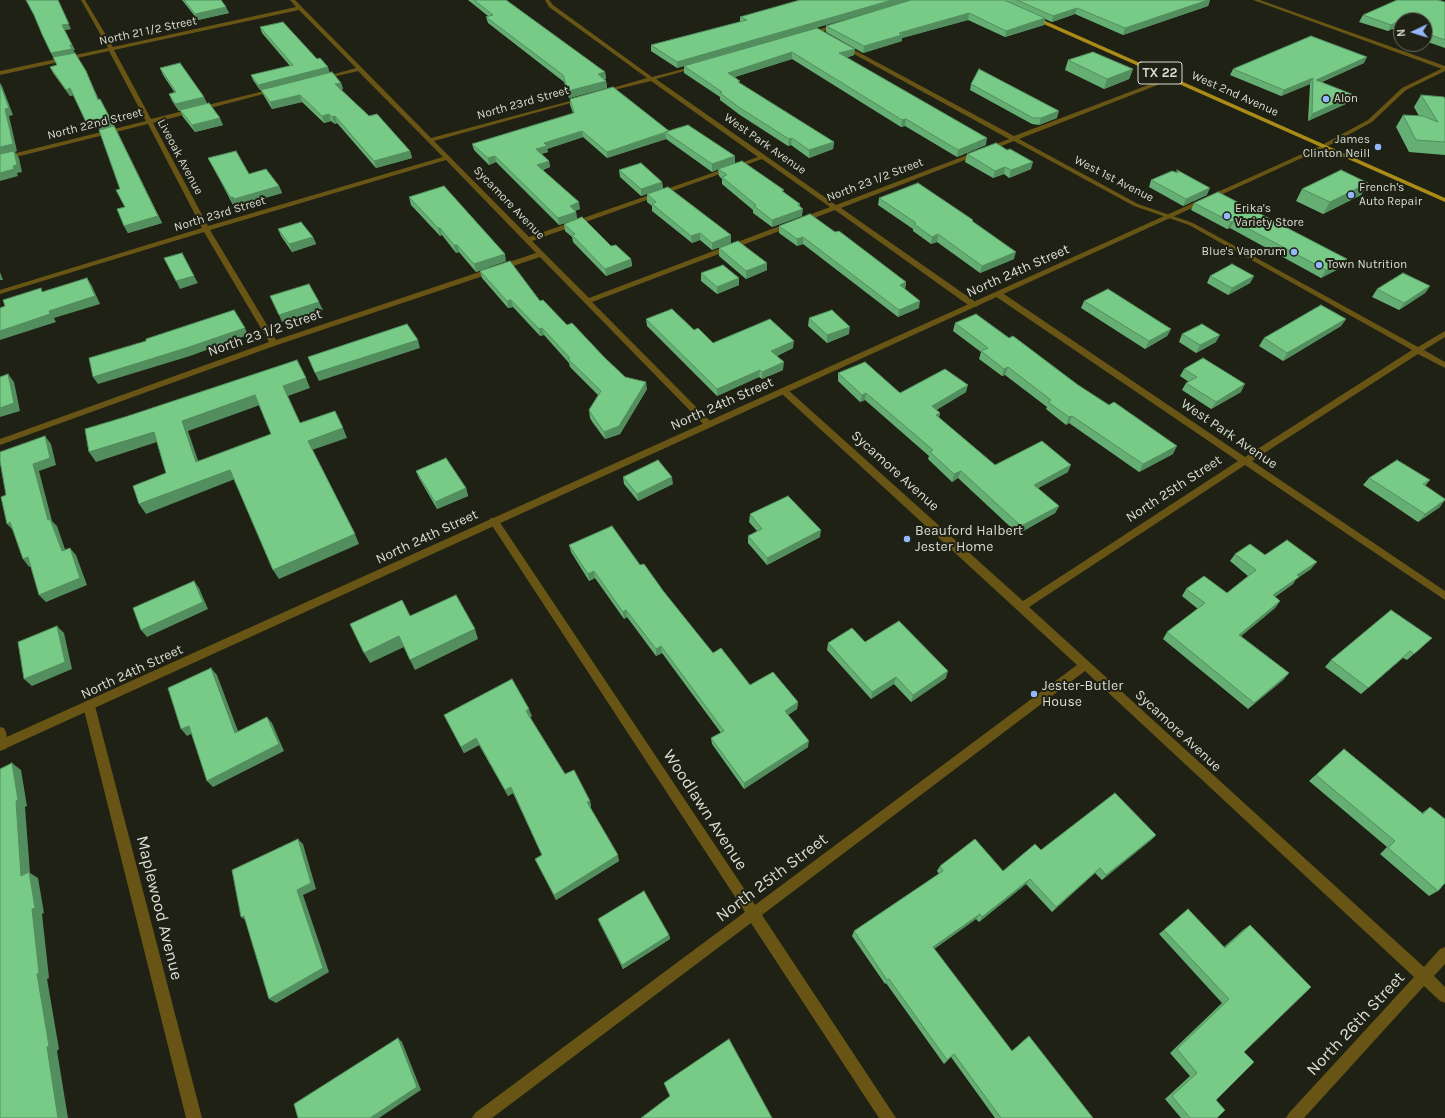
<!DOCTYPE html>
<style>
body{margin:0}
#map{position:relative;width:1445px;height:1118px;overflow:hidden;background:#1e2114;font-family:Karla,sans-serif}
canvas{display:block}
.north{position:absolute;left:1393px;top:12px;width:40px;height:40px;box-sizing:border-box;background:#1e2114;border:1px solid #696c61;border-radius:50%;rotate:266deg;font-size:11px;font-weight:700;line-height:16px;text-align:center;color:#daddd4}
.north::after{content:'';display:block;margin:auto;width:14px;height:18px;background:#94b7fd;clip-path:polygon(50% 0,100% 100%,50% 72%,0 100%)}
</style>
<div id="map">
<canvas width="1445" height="1118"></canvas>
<div class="north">N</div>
</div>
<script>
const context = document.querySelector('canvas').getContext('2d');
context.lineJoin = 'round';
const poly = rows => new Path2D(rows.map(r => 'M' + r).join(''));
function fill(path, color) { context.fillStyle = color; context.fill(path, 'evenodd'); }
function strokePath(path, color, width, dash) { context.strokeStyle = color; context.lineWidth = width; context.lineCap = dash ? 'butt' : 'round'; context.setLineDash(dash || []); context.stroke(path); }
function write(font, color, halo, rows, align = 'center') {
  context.font = font + ' Karla,sans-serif'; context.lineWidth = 4; context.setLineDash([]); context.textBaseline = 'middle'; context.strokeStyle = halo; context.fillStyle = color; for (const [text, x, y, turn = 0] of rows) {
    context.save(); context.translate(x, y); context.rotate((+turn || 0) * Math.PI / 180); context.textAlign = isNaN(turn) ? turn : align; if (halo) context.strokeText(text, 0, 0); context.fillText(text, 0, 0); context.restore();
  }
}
fill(poly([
 [81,0,85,0,113,47,296,7,290,0,295,0,431,138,585,97,585,99,434,141,529,237,758,157,651,81,602,93,602,91,647,78,549,7,545,0,549,0,553,5,652,77,699,65,699,67,656,79,836,205,1009,139,841,47,841,45,845,45,1014,136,1169,77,1173,77,1173,79,1019,139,1138,204,1193,223,1418,347,1445,331,1445,337,1424,350,1445,362,1445,368,1418,354,1252,461,1445,591,1445,600,1245,465,1029,607,1424,967,1440,949,1445,947,1445,964,1434,976,1445,987,1445,1003,1440,1001,1424,986,1304,1118,1286,1118,1289,1113,1414,977,1085,671,762,915,896,1118,879,1118,751,923,492,1118,472,1118,475,1113,745,912,491,524,489,521,491,518,497,518,755,905,1077,665,781,393,780,391,781,389,787,389,1023,601,1238,461,995,296,995,292,1001,292,1245,457,1412,350,1189,225,1134,206,1014,141,841,208,977,303,977,307,971,307,835,210,592,302,711,422,712,424,711,426,705,426,540,257,277,345,0,445,0,439,269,342,204,232,0,294,0,290,202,228,148,124,0,161,0,157,146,121,109,51,0,75,0,71,108,48,81,0],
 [299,10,356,68,320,78,320,80,358,71,443,157,208,226,153,123,279,90,276,88,151,119,114,50,299,10],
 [762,159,830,207,589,298,532,241,762,159],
 [446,160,536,253,276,340,210,230,446,160],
 [1253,0,1260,0,1445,66,1445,70,1253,0],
 [839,23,842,25,841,26,808,36,805,34,839,23],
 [89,701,93,702,95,706,202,1118,186,1118,83,706,85,702,89,701],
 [0,727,4,728,6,732,8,745,6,749,2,750,0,750,0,727]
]), '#685515');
fill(poly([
 [1445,67,1445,71,1406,90,1372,122,1326,147,0,751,0,740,1322,145,1368,120,1402,88,1445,67]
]), '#685515');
fill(poly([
 [1030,16,1034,16,1445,198,1445,202,1030,18,1030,16]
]), '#ab8b18');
fill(poly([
 [182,0,221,0,229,13,198,20],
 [468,0,506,0,605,72,606,79,605,79,606,81,607,88,569,98,564,82,488,23,486,17,488,16],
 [800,0,1210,0,1208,6,1123,35,1075,14,1052,22,1045,19,1044,25,1005,37,968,20,902,38,902,41,863,53,826,32,826,26,880,9,735,51,817,28,854,55,846,58,986,145,957,157,905,126,901,127,792,59,735,77,740,83,834,142,833,149,809,158,791,145,788,146,740,115,720,100,720,97,684,73,684,66,677,68,651,51,651,45,740,22,740,17],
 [1445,2,1445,48,1425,41,1425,20,1401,20,1401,33,1392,29,1388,31,1359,22,1363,15],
 [35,16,71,29,64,30,75,50,73,50,89,78,99,100,100,99,118,133,162,223,128,233,124,226,125,207,120,189,100,129,98,127,90,129,73,95,70,96,53,73,50,67,57,65,42,34],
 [260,27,329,73,341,83,343,89,341,90,369,116,410,151,412,158,376,168,337,123,335,124,331,121,324,123,302,102,272,109,264,96,261,90,260,90,253,80,251,75,290,66,262,33],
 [1068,60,1133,69,1129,79,1104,89,1065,70],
 [1364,63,1322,82,1350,102,1308,121,1310,84,1281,96,1230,75,1233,69],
 [160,68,207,103,223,125,195,132,183,117,180,110,179,111,172,101,169,94,175,93,163,75],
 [971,84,1057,118,1039,125,1032,124,970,90],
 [1421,95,1445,99,1445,155,1409,152,1396,127,1403,115,1419,116,1414,107],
 [570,99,669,131,735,163,784,192,800,207,802,216,772,227,753,213,753,210,722,184,722,179,719,176,718,169,712,172,666,139,607,158,583,137,547,149,548,152,541,154,549,161,550,167,543,170,580,209,575,211,576,212,577,219,559,225,496,162,489,165,474,150,472,144,573,113,570,105],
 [967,154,1031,169,1009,178,1004,174,993,178,965,162],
 [208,158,279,186,282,193,237,206,236,204,233,205,212,165],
 [619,170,662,182,663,189,731,243,712,250,700,240,692,243,652,211,652,206,647,202,647,194,652,192,641,196,620,177],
 [1177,170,1207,195,1183,206,1149,187,1151,180,1176,173],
 [1368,183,1361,195,1323,214,1296,201,1302,189],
 [409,197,506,261,476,272,459,252,456,253,442,235,440,236,411,205],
 [879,198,973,220,973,222,1014,259,980,273,937,242,931,244,913,231,913,229,878,205],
 [1194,203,1342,267,1321,278,1230,228,1227,229,1191,210],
 [564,224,611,246,631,259,632,266,606,276,573,242,572,237,565,231],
 [779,226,835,232,906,282,905,289,919,308,898,317,803,244,797,246,779,233],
 [278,229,313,237,316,244,292,252,281,236],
 [719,248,767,263,767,270,746,279,719,256],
 [480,271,540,301,604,357,625,377,647,389,620,434,605,439,593,423,590,418,589,410,598,395,570,367,569,363,544,335,540,336,513,307,508,308,482,278],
 [701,273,739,278,739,285,717,294,701,281],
 [1210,276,1254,276,1250,283,1228,295,1207,283],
 [1430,286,1425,293,1399,310,1372,297,1377,289],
 [1084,301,1171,329,1167,336,1145,349,1081,308],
 [809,318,849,334,827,343,808,326],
 [646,319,694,330,713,343,793,348,777,356,783,370,762,379,759,377,717,396,647,326],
 [1346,319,1341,326,1283,361,1259,346,1264,338],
 [955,323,1009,338,1078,385,1173,454,1139,472,1069,423,1066,425,1046,409,1047,407,1005,375,1002,376,979,359,981,352,953,331],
 [1182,334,1216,342,1196,353,1179,342],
 [1184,369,1241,392,1211,409,1182,390,1186,383,1189,382,1180,376],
 [838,373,900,393,966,392,936,410,940,413,939,418,995,465,1068,472,1038,488,1059,506,1055,513,1018,534,958,478,952,482,928,459,929,456,865,400,860,402,838,381],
 [416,471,466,488,468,496,437,509,419,478],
 [623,477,673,484,638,501,624,484],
 [1369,478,1430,480,1425,486,1440,507,1418,522,1363,485],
 [750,514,820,537,767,565,748,543,748,536,757,531,749,522],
 [569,545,640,565,664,592,713,653,750,685,798,702,797,709,788,715,808,747,744,789,712,744,711,738,721,733,662,653,656,656,627,617,624,619,595,578,589,581,571,552],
 [1235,554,1265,555,1311,569,1296,579,1293,584,1275,597,1280,601,1275,608,1241,636,1289,673,1283,680,1248,709,1163,639,1167,632,1198,609,1182,596,1186,589,1227,593,1248,576,1230,561],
 [1432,638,1407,660,1403,658,1361,694,1325,667,1331,660],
 [865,642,946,678,911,702,894,684,871,699,827,650,828,643],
 [444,715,532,716,530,717,565,774,590,801,591,807,590,807,619,861,556,900,535,859,542,855,513,793,508,796,479,745,464,753],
 [1344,749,1422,813,1430,807,1438,891,1429,896,1380,854,1387,847,1309,781],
 [1156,835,1151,840,1102,880,1095,873,1052,912,1026,884,979,922,976,919,934,949,1011,1051,1093,1118,995,1118,951,1057,944,1064,886,983,885,984,852,936,854,931,939,874,937,871,940,866,1003,871,1041,850],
 [1182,914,1224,947,1243,930,1250,925,1244,1052,1216,1100,1217,1118,1181,1118,1165,1099,1190,1076,1170,1053,1222,1003,1159,934],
 [598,919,669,935,670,939,623,969,600,924]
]), '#66af74');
fill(poly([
 [58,0,71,29,64,30,62,25],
 [892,0,913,0,677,68,677,62],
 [1208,0,1210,0,1208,6,1123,35,1125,28],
 [226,7,229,13,198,20,195,14],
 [1077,8,1075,14,1052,22,1053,16],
 [969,13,968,20,902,38,902,41,863,53,864,46,899,33],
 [1045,18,1044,25,1005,37,1006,31],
 [1395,23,1392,29,1388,31,1391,25],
 [70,45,72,45,75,50,73,50,75,54,54,58,51,53],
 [855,49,854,55,838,60,839,53],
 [792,52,792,59,728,79,728,73],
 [1367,57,1364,63,1313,86,1316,80],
 [328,67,330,73,260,90,258,85],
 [1133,69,1129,79,1104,89,1107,79],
 [86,71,89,78,102,107,98,100],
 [605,72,606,79,599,81,598,74],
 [1313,78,1310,84,1281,96,1284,90],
 [606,81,607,88,569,98,568,91],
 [0,83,2,86,13,115,9,116,17,151,15,152,19,158,22,172,17,173,18,176,0,181],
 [341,83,343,89,337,91,335,84],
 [70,88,74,95,70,96,66,90],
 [300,95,302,102,272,109,270,102],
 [1354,95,1350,102,1308,121,1312,114],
 [204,97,207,103,179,111,175,104],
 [1059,111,1057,118,1039,125,1041,118],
 [329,114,331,121,324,123,322,116],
 [335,116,337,123,335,124,332,117],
 [220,118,223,125,195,132,192,125],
 [95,119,111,120,162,223,128,233,124,226,158,216,98,127,90,129,86,122],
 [906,119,905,126,901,127,902,120],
 [582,131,583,137,547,149,548,152,537,155,536,149,544,143],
 [665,133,666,139,607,158,607,152],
 [792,138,791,145,788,146,789,139],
 [987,138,986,145,957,157,958,150],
 [834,142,833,149,809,158,809,150],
 [410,151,412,158,376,168,374,161],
 [495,156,496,162,489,165,488,158],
 [735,156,735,163,712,172,712,164],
 [549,161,550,167,538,171,537,165],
 [1033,162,1031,169,1009,178,1011,170],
 [1005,167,1004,174,993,178,995,171],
 [662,182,663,189,641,196,641,189],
 [1368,183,1361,195,1323,214,1330,202],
 [279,186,282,193,237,206,234,199],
 [1210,188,1207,195,1183,206,1186,199],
 [230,197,233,197,236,204,233,205],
 [579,202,580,209,571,212,570,206],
 [800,204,800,210,803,209,802,216,772,227,772,220],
 [576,212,577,219,559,225,558,218],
 [1234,221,1230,228,1227,229,1231,222],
 [438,228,440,228,442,235,440,236],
 [700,233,700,240,692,243,691,236],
 [938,234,937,242,931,244,932,237],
 [731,235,731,243,712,250,712,243],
 [313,237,316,244,292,252,289,244],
 [803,237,803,244,797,246,797,239],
 [454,245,457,245,459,252,456,253],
 [1016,252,1014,259,980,273,982,266],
 [505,254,506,261,476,272,474,264],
 [631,259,632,266,606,276,605,269],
 [1347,259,1342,267,1321,278,1326,270],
 [767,263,767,270,746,279,746,271],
 [0,272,3,280,0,280],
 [194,276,198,283,180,289,176,281],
 [1254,276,1250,283,1228,295,1232,288],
 [87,278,92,286,100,304,54,318,56,322,0,340,0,331,49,311],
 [739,278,739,285,717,294,717,287],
 [906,282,905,290,900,285],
 [1430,286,1425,293,1399,310,1404,303],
 [511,300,513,307,508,308,507,301],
 [920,301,919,308,898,317,899,310],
 [319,302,323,310,282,322,279,315],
 [1346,319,1341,326,1283,361,1287,353],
 [850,327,849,334,827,343,827,335],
 [245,328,248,335,190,356,98,384,93,377],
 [542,328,544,335,540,336,539,329],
 [1171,329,1167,336,1145,349,1149,341],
 [1220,335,1216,342,1196,353,1200,345],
 [418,340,420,348,319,381,315,373],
 [794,341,793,348,771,358,771,351],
 [784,362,783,370,762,379,762,372],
 [1008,367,1005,375,1002,376,1004,369],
 [760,370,759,377,717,396,717,389],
 [8,374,14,382,20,411,0,417,0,408],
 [306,378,310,388,288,396,283,386],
 [646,382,647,389,620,434,605,439,604,432],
 [1245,384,1241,392,1211,409,1216,402],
 [968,385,966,392,930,414,932,406],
 [866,393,865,400,860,402,862,395],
 [255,395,260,405,188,431,202,472,196,462,182,421],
 [940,413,938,420,936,415],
 [1072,416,1069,423,1066,425,1069,417],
 [343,428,347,438,312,450,308,441],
 [154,432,160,441,96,462,89,452],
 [45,436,51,444,56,465,39,471,52,521,57,526,68,558,62,551,48,520,33,464],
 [1177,446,1173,454,1139,472,1143,464],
 [1071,465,1068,472,1031,492,1034,485],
 [230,470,235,479,146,514,139,504],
 [961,471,958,478,952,482,954,474],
 [672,477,673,484,638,501,637,494],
 [466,488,468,496,437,509,435,502],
 [1445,500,1440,507,1418,522,1425,514],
 [1059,506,1055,513,1018,534,1021,526],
 [10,522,14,531,7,524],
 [821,530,820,537,767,565,767,558],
 [355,534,359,544,279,579,273,570],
 [70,548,76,555,87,585,46,602,39,595],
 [28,557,35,564,29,567,23,559],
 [1317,562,1311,569,1296,579,1293,584,1267,602,1273,595,1297,575],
 [594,571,595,578,589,581,588,574],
 [194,581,199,588,208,609,147,637,141,630],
 [1280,601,1275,608,1234,642,1239,635],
 [626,610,627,617,624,619,623,612],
 [57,626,64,633,72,669,32,686,24,679],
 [475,629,478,639,415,670,410,660],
 [399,636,404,647,370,663,364,653],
 [661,646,662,653,656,656,656,649],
 [211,668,217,675,241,739,235,733],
 [948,671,946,678,911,702,913,695],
 [1289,673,1283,680,1248,709,1254,703],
 [896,677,894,684,871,699,872,692],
 [798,702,797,709,784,717,785,711],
 [529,709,532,716,528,717,526,711],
 [267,717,272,723,284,751,213,787,207,781],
 [189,726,195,732,187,736,181,729],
 [476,738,479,745,464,753,461,747],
 [809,741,808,747,744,789,744,783],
 [12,763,21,770,27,806,25,807,30,873,38,878,44,913,42,914,49,978,47,979,59,1049,57,1051,68,1118,58,1118,47,1047,37,974,32,909,21,876],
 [511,787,513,793,508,796,505,790],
 [590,801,591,807,589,808,587,802],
 [1156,835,1151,840,1102,880,1106,875],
 [298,839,303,844,316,889,303,895,329,972,276,1003,269,999,297,890],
 [618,855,619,861,556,900,554,895],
 [1100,868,1095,873,1052,912,1056,907],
 [1030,879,1026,884,979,922,982,917],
 [980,914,976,919,930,952,933,947],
 [244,916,248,922,241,917],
 [669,935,670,939,623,969,622,965],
 [398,1038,402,1042,421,1090,379,1118,370,1118]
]), '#538e5e');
const building = poly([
 [26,0,58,0,69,24,62,25,72,45,70,45,72,49,51,53,42,34,34,15,26,0],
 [184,0,221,0,226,7,195,14,184,0],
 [474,0,506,0,605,72,598,74,606,81,568,91,563,75,486,17,493,15,474,0],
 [800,0,892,0,677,62,651,45,747,20,740,17,800,0],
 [911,0,1004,0,1045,18,1006,31,969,13,899,33,902,35,864,46,826,26,911,0],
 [1017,0,1208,0,1125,28,1077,8,1053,16,1017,0],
 [1397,0,1438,0,1445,2,1445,40,1425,33,1425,20,1401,20,1401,25,1395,23,1391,25,1363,15,1397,0],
 [283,22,317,59,320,58,328,67,258,85,251,75,293,65,260,27,283,22],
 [817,28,855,49,839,53,987,138,958,150,906,119,902,120,792,52,728,73,740,81,738,82,834,142,809,150,792,138,789,139,740,108,720,93,722,92,684,66,817,28],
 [1311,36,1367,57,1316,80,1354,95,1312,114,1313,78,1284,90,1233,69,1311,36],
 [1093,52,1133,69,1107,79,1068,60,1093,52],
 [75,53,86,71,98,100,100,99,111,120,97,124,95,119,86,122,70,88,66,90,50,67,57,65,53,57,75,53],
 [180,63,204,97,175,104,169,94,176,92,160,68,180,63],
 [979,69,1059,111,1041,118,1033,118,971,84,979,69],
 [332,72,341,83,335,84,369,116,377,114,410,151,374,161,335,116,332,117,329,114,322,116,300,95,270,102,261,90,332,72],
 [0,84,9,108,5,109,13,144,0,147,0,84],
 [613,87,669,131,607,152,582,131,544,143,547,146,536,149,549,161,537,165,579,202,570,206,576,212,558,218,495,156,488,158,472,144,574,113,570,99,613,87],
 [1421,95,1444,97,1445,99,1445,142,1416,140,1403,115,1423,116,1438,122,1421,95],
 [209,103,220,118,192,125,180,110,209,103],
 [688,125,735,156,712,164,665,132,688,125],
 [114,126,158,216,124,226,117,209,125,207,116,190,120,189,99,130,114,126],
 [996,143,1007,150,1010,149,1033,162,1011,170,1005,167,995,171,967,154,996,143],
 [14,151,17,165,13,166,14,169,0,173,0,154,14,151],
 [236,151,249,174,266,169,279,186,234,199,233,197,230,197,208,158,236,151],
 [742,161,784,190,782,191,800,204,798,205,803,209,772,220,754,206,756,205,722,177,727,175,718,169,742,161],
 [641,163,662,182,641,189,619,170,641,163],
 [1177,170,1210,188,1186,199,1151,180,1172,171,1178,173,1177,170],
 [1341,170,1368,183,1330,202,1302,189,1341,170],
 [918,183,973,220,972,221,1016,252,982,266,938,234,932,237,914,224,916,223,879,198,918,183],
 [444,186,505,254,474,264,457,245,454,245,440,228,438,228,409,197,444,186],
 [668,187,731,235,712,243,700,233,691,236,652,204,656,202,647,194,668,187],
 [1218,192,1347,259,1326,270,1234,221,1231,222,1194,203,1218,192],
 [810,214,835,232,839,231,906,282,900,285,920,301,899,310,803,237,797,239,779,226,810,214],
 [582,217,611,246,616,245,631,259,605,269,572,235,575,234,564,224,582,217],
 [301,222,313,237,289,244,278,229,301,222],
 [738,241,767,263,746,271,719,248,738,241],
 [182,253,194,276,176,281,164,258,182,253],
 [510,261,540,301,543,300,567,325,572,323,604,357,625,377,646,382,619,426,604,432,592,415,589,410,601,391,568,359,570,358,542,328,539,329,511,300,507,301,480,271,510,261],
 [1232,264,1254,276,1232,288,1210,276,1232,264],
 [723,265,739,278,717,287,701,273,723,265],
 [1403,273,1430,286,1404,303,1377,289,1403,273],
 [87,278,95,296,49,311,50,314,0,331,0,308,5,306,3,300,41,288,42,292,87,278],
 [309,284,319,302,279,315,270,296,309,284],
 [1108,289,1171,329,1149,341,1084,301,1108,289],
 [1321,305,1346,319,1287,353,1264,338,1321,305],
 [672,309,694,330,698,328,713,343,770,319,794,341,771,351,784,362,762,372,760,370,717,389,646,319,672,309],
 [234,310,245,328,186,348,93,377,89,358,146,341,146,339,234,310],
 [832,310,850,327,827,335,809,318,832,310],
 [976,314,1009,338,1013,336,1078,385,1109,405,1114,402,1177,446,1143,464,1072,416,1069,417,1048,402,1051,400,1008,367,1004,369,981,351,988,348,955,323,976,314],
 [407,324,418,340,315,373,308,357,407,324],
 [1202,324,1220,335,1200,345,1182,334,1202,324],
 [1203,358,1245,384,1216,402,1186,383,1197,377,1184,369,1203,358],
 [297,360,306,378,283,386,300,423,335,411,343,428,308,441,355,534,273,570,230,470,139,504,133,486,166,473,154,432,89,452,85,429,125,417,297,360],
 [255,395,271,434,196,462,182,421,255,395],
 [865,362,900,393,945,369,968,385,932,406,940,413,936,415,995,465,1042,441,1071,465,1034,485,1059,506,1021,526,961,471,954,474,930,452,933,450,866,393,862,395,838,373,865,362],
 [8,374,14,403,0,408,0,377,8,374],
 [45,436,50,458,33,464,48,520,50,519,62,551,70,548,80,578,39,595,28,557,23,559,10,522,7,524,1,497,6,495,0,461,0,452,45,436],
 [446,458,466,488,435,502,416,471,446,458],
 [658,460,672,477,637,494,623,477,658,460],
 [1397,460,1430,480,1423,484,1445,499,1445,500,1425,514,1369,478,1397,460],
 [788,496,821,530,767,558,748,536,762,529,750,514,788,496],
 [612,526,640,565,644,564,664,592,713,653,721,648,750,685,773,672,798,702,785,711,809,741,744,783,711,738,724,731,661,646,656,649,626,610,623,612,594,571,588,574,569,545,612,526],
 [1287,540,1317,562,1297,575,1299,577,1273,595,1280,601,1239,635,1289,673,1254,703,1167,632,1205,603,1186,589,1204,576,1227,593,1256,570,1235,554,1250,544,1265,555,1287,540],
 [194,581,203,602,141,630,133,608,194,581],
 [456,595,475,629,410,660,399,636,364,653,350,624,402,600,410,616,456,595],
 [1391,610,1432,638,1414,654,1410,651,1368,688,1331,660,1391,610],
 [899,621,948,671,913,695,896,677,872,692,828,643,852,628,865,642,899,621],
 [57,626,65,662,24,679,18,642,57,626],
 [211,668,235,733,267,717,279,744,207,781,189,726,181,729,168,688,211,668],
 [512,679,529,709,526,711,565,774,574,770,590,801,587,802,618,855,554,895,535,859,542,855,511,787,505,790,476,738,461,747,444,715,512,679],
 [1344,749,1423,814,1430,807,1445,819,1445,883,1438,891,1388,848,1395,841,1316,775,1344,749],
 [12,763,18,800,16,801,21,876,29,872,35,908,32,909,39,973,37,974,49,1046,47,1047,58,1118,0,1118,0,769,12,763],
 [1115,793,1156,835,1106,875,1100,868,1056,907,1030,879,982,917,980,914,933,947,1012,1051,1029,1036,1093,1118,1001,1118,954,1054,947,1060,889,979,887,980,854,931,943,871,940,866,975,839,1003,871,1035,844,1041,850,1115,793],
 [298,839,311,883,297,890,323,968,269,999,244,916,241,917,232,870,298,839],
 [644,891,669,935,622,965,598,919,644,891],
 [1188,909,1225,948,1250,925,1311,987,1244,1052,1254,1062,1216,1100,1225,1110,1217,1118,1190,1118,1172,1096,1197,1073,1177,1049,1229,999,1164,930,1188,909],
 [398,1038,417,1087,370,1118,298,1118,294,1104,398,1038],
 [729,1039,772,1118,641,1118,670,1096,664,1083,729,1039]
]);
fill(building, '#77cb87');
strokePath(building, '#538e5e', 1);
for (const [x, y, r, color] of [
 [1326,99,4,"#94b7fd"],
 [1378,147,4,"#94b7fd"],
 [1351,195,4,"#94b7fd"],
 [1227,216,4,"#94b7fd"],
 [1294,252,4,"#94b7fd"],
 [1319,265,4,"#94b7fd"],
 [907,539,4,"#94b7fd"],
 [1034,694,4,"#94b7fd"]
]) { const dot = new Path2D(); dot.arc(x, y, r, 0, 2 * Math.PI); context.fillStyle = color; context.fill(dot); strokePath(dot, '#1e2114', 1.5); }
write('12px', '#daddd4', '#1e2114', [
 ["North 21 1/2 Street",148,31,-12],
 ["West 2nd Avenue",1235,94,24],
 ["North 23rd Street",523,103,-16],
 ["North 22nd Street",95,124,-14],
 ["West Park Avenue",765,144,35],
 ["Liveoak Avenue",180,157,62],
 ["West 1st Avenue",1114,179,27],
 ["North 23 1/2 Street",875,180,-21],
 ["Sycamore Avenue",509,203,46],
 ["North 23rd Street",220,214,-17]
]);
write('12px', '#daddd4', '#1e2114', [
 ["Alon",1334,99],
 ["James",1370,140,"right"],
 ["Clinton Neill",1370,154,"right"],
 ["French's",1359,188],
 ["Auto Repair",1359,202],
 ["Erika's",1235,209],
 ["Variety Store",1235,223],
 ["Blue's Vaporum",1286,252,"right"],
 ["Town Nutrition",1327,265]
], 'left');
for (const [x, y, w] of [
 [1160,73,44]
]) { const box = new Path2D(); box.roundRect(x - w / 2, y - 11, w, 22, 3); context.fillStyle = '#1e2114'; context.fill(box); strokePath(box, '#daddd4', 1); }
write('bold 13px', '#daddd4', null, [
 ["TX 22",1160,73]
]);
write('14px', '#daddd4', '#1e2114', [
 ["North 24th Street",1018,271,-24],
 ["North 23 1/2 Street",265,333,-19],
 ["North 24th Street",722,404,-24],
 ["West Park Avenue",1229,434,34],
 ["Sycamore Avenue",895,471,42],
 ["North 25th Street",1174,489,-33],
 ["North 24th Street",427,537,-25],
 ["North 24th Street",132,672,-25],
 ["Sycamore Avenue",1178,731,43]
]);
write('14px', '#daddd4', '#1e2114', [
 ["Beauford Halbert",915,531],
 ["Jester Home",915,547],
 ["Jester-Butler",1042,686],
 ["House",1042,702]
], 'left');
write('17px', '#daddd4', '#1e2114', [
 ["Woodlawn Avenue",705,810,57],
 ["North 25th Street",772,878,-37],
 ["Maplewood Avenue",159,908,76],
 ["North 26th Street",1356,1024,-47]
]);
</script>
